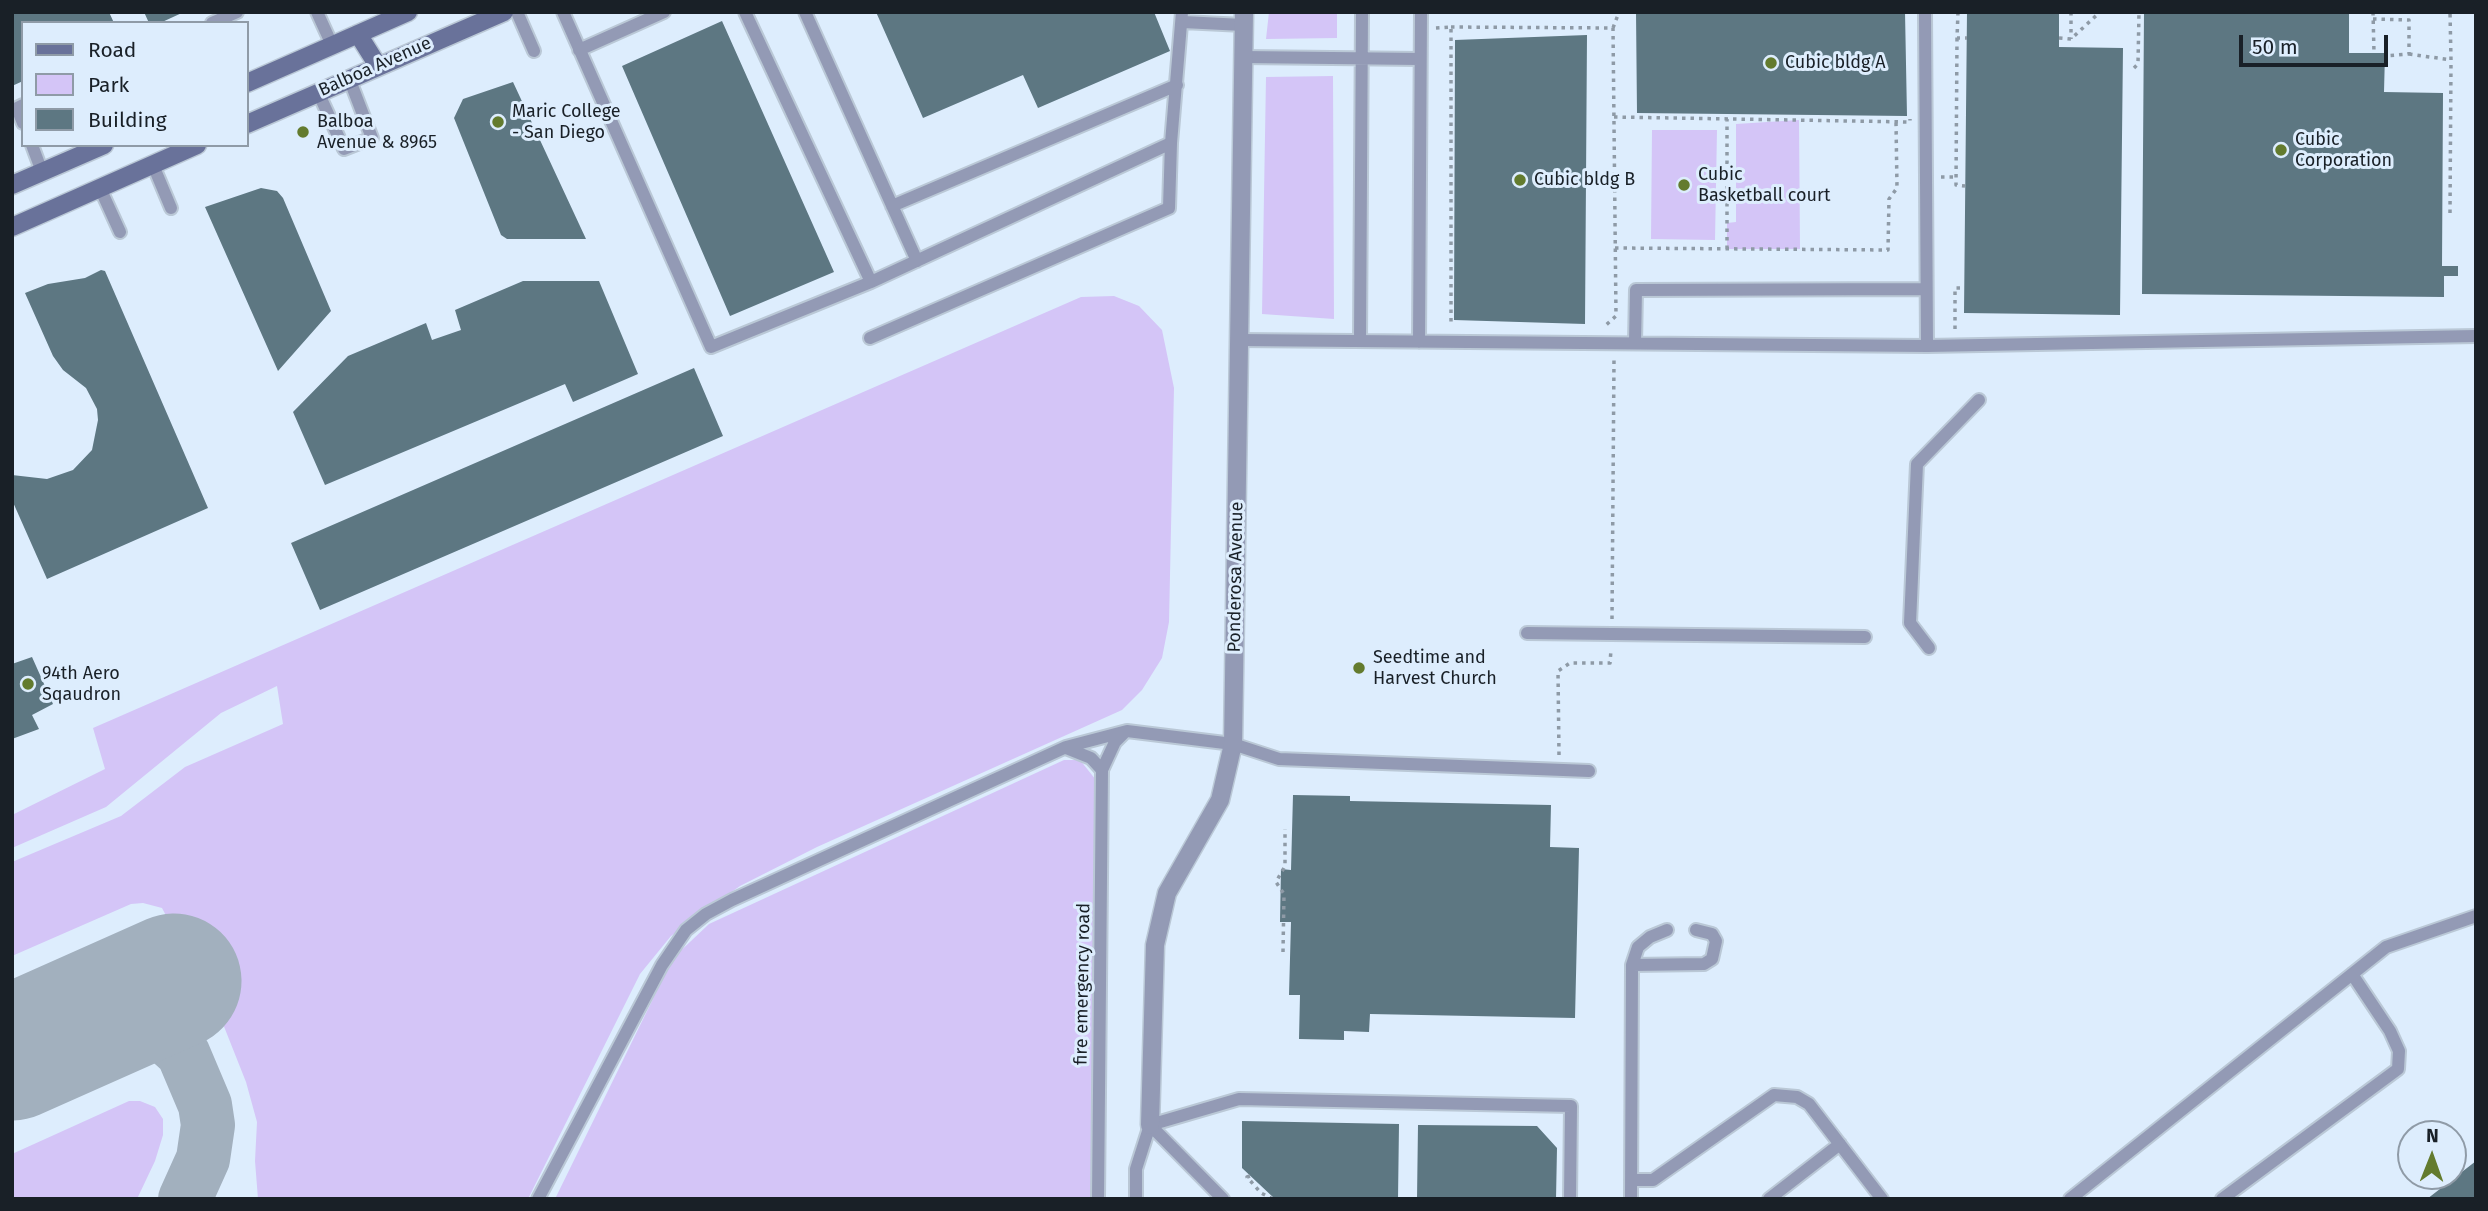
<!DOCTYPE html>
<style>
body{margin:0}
#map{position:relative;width:2488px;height:1211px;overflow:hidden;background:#ddedfd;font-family:"Fira Sans",sans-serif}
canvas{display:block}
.frame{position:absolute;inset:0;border:14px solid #192027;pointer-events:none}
.legend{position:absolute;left:21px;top:21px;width:228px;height:126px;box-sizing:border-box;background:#ddedfd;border:2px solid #8f9ba7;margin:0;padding:9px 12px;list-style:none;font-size:21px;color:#192027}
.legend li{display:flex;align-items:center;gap:14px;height:35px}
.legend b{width:35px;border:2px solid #8f9ba7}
.north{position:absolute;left:2397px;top:1120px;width:70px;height:70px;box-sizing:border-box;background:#ddedfd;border:2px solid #8f9ba7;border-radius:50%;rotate:1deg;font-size:19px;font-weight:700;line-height:28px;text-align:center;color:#192027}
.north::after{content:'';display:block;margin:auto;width:24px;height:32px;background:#637b2e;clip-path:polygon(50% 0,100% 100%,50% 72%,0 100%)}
.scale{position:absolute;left:2239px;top:35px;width:149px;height:32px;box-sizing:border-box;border:4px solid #192027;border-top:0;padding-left:9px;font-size:21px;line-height:24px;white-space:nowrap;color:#192027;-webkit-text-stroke:5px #ddedfd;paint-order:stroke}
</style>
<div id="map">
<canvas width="2488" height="1211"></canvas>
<div class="frame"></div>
<ul class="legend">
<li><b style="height:9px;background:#69729a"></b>Road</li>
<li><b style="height:19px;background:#d4c5f7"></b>Park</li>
<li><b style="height:19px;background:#5d7782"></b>Building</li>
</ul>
<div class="north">N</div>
<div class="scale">50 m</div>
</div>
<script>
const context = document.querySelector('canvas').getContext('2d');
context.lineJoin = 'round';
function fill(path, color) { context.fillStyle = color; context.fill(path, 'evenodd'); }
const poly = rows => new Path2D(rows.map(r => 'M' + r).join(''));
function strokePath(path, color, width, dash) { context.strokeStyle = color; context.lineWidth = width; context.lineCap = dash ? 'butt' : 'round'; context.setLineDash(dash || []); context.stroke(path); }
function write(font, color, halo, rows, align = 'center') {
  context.font = font + ' "Fira Sans",sans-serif'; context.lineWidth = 6; context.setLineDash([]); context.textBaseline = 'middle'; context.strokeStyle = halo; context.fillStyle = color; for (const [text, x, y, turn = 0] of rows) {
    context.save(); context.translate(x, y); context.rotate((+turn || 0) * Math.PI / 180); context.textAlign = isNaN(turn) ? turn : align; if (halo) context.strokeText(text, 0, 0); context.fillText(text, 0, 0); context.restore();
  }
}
fill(poly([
 [1269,12,1337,12,1337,38,1266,39],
 [1333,76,1334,319,1262,314,1266,77],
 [1799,120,1800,249,1727,249,1727,223,1736,222,1736,124],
 [1652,130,1717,130,1715,240,1651,239],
 [1114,296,1139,306,1162,330,1174,388,1169,622,1162,658,1142,690,1122,710,817,847,740,886,671,936,640,974,528,1199,258,1199,255,1161,257,1122,246,1082,223,1024,162,908,143,903,131,904,12,956,12,862,121,816,185,767,283,724,277,686,221,713,106,807,12,848,12,815,105,769,93,728,1081,297],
 [1064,760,1080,760,1096,780,1091,1199,555,1199,673,958,709,924],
 [129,1101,140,1101,155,1107,163,1119,163,1135,155,1161,137,1199,12,1199,12,1154]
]), '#d4c5f7');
strokePath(poly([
 [90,1018,135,1020,154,1027,183,1053,205,1105,208,1125,203,1159,185,1199]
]), '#a2b0be', 54);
strokePath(poly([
 [12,1053,174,981]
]), '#a2b0be', 135);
fill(poly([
 [12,12,109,12,114,23,23,23,23,81,12,86],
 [144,12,184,12,160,23,149,23],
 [876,12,1154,12,1170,51,1038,108,1023,75,923,118],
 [1636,12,1905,12,1907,116,1637,113],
 [1967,12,2059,12,2059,47,2123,48,2120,315,1964,313],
 [2144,12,2349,12,2349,53,2385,53,2384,92,2443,93,2442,266,2458,266,2458,276,2444,276,2444,297,2142,294],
 [722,21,834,272,730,316,622,66],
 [1587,35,1585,324,1454,320,1455,40],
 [513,82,586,239,507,239,501,235,454,118,463,99],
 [261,188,277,191,283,198,331,311,278,371,205,207],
 [101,270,105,271,208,508,47,579,12,500,12,475,47,479,73,470,92,450,98,420,97,409,86,388,63,370,53,356,25,293,48,284,85,278],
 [523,281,599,281,638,374,573,402,565,384,325,485,293,412,348,356,426,323,432,340,461,330,455,310],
 [694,368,723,436,320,610,291,543],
 [32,657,53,704,32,715,39,729,12,739,12,664],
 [1293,795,1350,796,1350,801,1551,805,1550,847,1579,848,1575,1018,1370,1014,1369,1032,1344,1031,1344,1040,1299,1039,1300,995,1289,995,1291,922,1280,922,1281,869,1291,870],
 [1242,1121,1399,1124,1398,1199,1275,1199,1242,1168],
 [1418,1125,1537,1126,1557,1148,1556,1199,1417,1199],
 [2476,1161,2476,1199,2427,1199]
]), '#5d7782');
const lane = poly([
 [317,12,332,45],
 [517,12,534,51],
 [563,12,711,347,871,282],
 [745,12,871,282,1171,143,1182,12],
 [805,12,917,261],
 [1925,12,1927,346],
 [1183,22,1243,25],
 [212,23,237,12],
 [579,50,664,12],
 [1243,57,1420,59],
 [318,92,344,149,372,138,349,78],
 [23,105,17,108,23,123],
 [32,145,42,172],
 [153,165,171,208],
 [100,188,120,232],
 [892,206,1177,85],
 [870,338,1169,208,1171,143],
 [1239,340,1927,346,2476,336],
 [1360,341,1362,12],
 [1419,342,1421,12],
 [1635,343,1636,290,1926,289],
 [1527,633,1865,637],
 [1929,648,1910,623,1917,464,1979,400],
 [1066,748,1091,758,1102,770,1098,1199],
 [1102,770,1115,742,1125,732],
 [1632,965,1704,964,1712,959,1716,941,1712,934,1696,930],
 [1150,1125,1239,1099,1571,1106,1570,1199],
 [1150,1125,1223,1199],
 [1631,1180,1653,1180,1774,1095,1797,1097,1809,1104,1882,1199],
 [538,1199,662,965,686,930,706,914,732,900,1066,747,1127,731,1233,744,1279,759,1589,771],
 [1136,1199,1136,1169,1150,1125],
 [1631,1199,1632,965,1638,947,1650,937,1667,930],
 [1769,1199,1840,1144],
 [2070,1199,2386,947,2476,916],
 [2222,1199,2398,1069,2399,1051,2390,1031,2352,974]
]);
const street = poly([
 [1150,1125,1155,945,1167,893,1220,800,1233,744,1244,12]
]);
const secondary = poly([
 [358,34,378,66],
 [247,83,408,12],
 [247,124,504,12],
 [12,185,104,145],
 [12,227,197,145]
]);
strokePath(lane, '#bac8d6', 16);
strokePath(street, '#bac8d6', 21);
strokePath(secondary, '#bac8d6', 21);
strokePath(poly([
 [1958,12,1957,38,1967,38],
 [2071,12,2071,39],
 [2373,12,2374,53],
 [2373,19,2409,20,2409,54,2385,56],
 [1451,27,1613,28,1616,316,1606,325],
 [1436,28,1451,27,1451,325],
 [1613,28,1619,12],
 [1957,38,1956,185,1965,186],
 [2059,38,2071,39,2100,12],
 [2409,54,2451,60,2450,12],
 [2134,68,2138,64,2139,12],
 [1614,117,1910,122,1910,119],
 [1941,177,1956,177],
 [2450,213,2451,60],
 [1615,248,1888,250,1889,199,1897,188,1896,122],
 [1727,249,1727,119],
 [1955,329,1955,288,1964,288],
 [1612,619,1614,359],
 [1559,755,1558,671,1570,663,1610,663,1611,650],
 [1283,952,1284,894,1276,882,1285,866,1285,829],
 [1250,1176,1247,1177,1261,1193,1273,1199]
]), '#8e9aa6', 3.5, [3.5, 5]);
strokePath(lane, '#939ab5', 12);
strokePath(street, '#939ab5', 18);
strokePath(secondary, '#69729a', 18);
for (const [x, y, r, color] of [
 [1771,63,7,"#637b2e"],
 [498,122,7,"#637b2e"],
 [303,132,7,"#637b2e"],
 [2281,150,7,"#637b2e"],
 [1520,180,7,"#637b2e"],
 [1684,185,7,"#637b2e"],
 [1359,668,7,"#637b2e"],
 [28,684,7,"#637b2e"]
]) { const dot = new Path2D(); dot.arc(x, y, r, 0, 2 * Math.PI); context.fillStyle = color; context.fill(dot); strokePath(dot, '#ddedfd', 2.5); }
write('18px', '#192027', '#ddedfd', [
 ["Cubic bldg A",1785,63],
 ["Maric College",512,112],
 ["- San Diego",512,133],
 ["Balboa",317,122],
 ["Avenue & 8965",317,143],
 ["Cubic",2295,140],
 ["Corporation",2295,161],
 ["Cubic",1698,175],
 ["Basketball court",1698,196],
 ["Cubic bldg B",1534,180],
 ["Seedtime and",1373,658],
 ["Harvest Church",1373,679],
 ["94th Aero",42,674],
 ["Sqaudron",42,695]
], 'left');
write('18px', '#192027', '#ddedfd', [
 ["Balboa Avenue",375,67,-24],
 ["Ponderosa Avenue",1236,577,-89],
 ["fire emergency road",1083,984,-89]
]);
</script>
